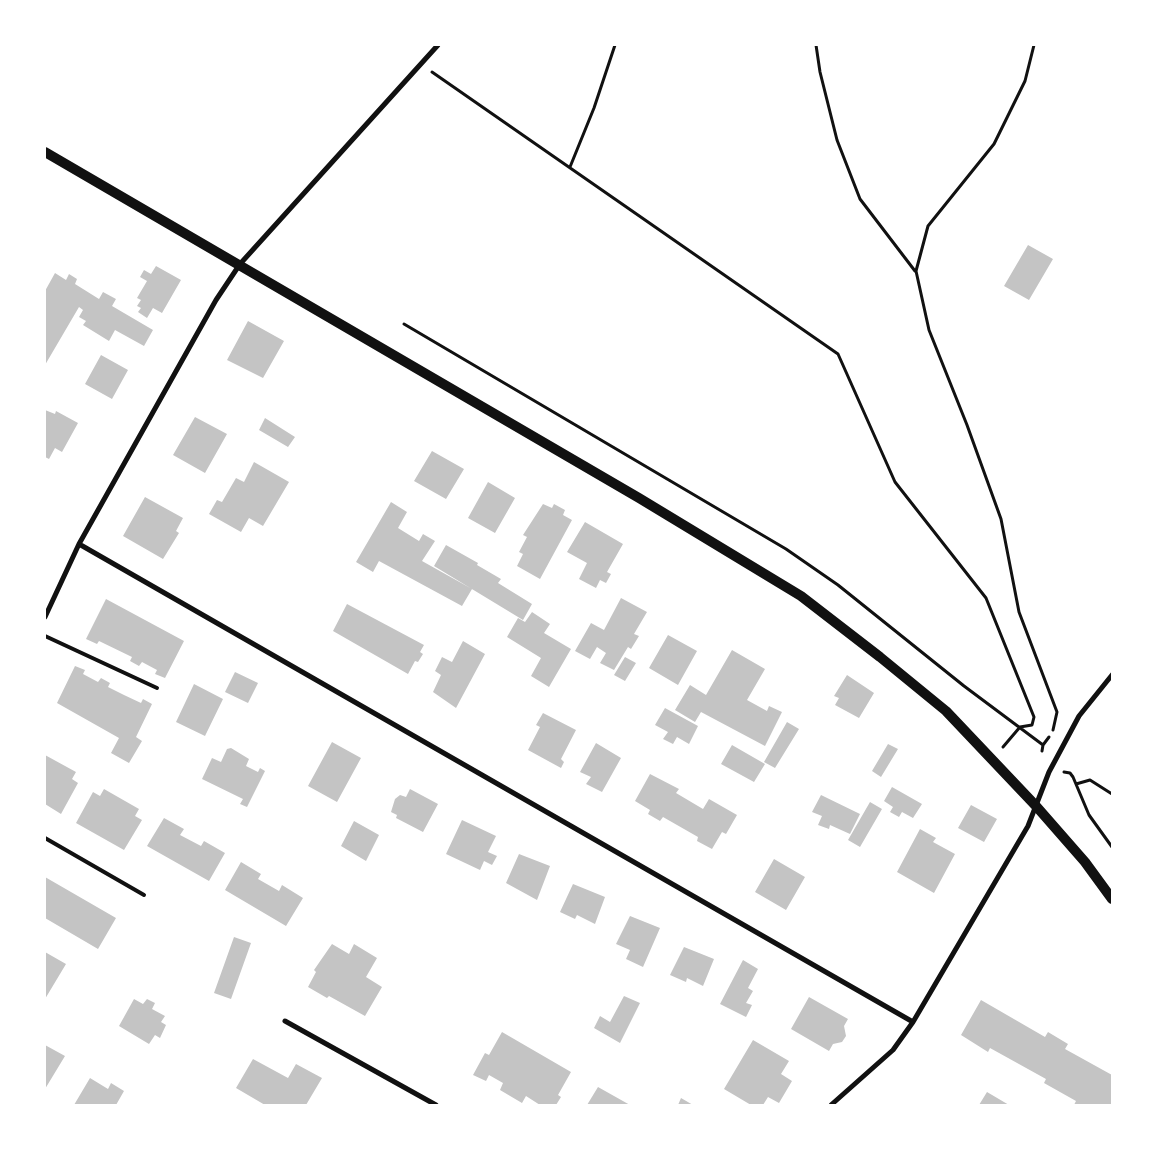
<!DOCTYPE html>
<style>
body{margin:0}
#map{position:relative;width:1157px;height:1150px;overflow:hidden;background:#fff;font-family:"Roboto Condensed",sans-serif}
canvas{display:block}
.frame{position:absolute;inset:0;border:46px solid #fff;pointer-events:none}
</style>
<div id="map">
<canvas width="1157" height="1150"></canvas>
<div class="frame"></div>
</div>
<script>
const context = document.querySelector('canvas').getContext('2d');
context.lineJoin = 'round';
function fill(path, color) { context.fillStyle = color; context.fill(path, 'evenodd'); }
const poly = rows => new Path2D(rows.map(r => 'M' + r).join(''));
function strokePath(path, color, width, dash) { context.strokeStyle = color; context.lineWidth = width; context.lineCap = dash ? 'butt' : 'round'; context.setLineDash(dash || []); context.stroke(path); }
fill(poly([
 [1028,245,1053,259,1029,300,1004,286],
 [156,266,181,280,162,313,153,308,147,318,138,312,141,308,137,306,141,300,137,298,147,281,140,277,144,270,151,274],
 [55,273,66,280,69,274,77,279,75,284,99,299,103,292,116,299,112,306,153,330,144,346,115,330,109,341,83,325,86,321,79,317,83,310,79,307,45,365,45,291],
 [248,321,284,341,263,378,227,360],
 [101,355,128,370,112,399,85,384],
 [45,410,55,414,56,411,78,423,62,452,55,448,49,459,45,457],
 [195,417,227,434,205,473,173,455],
 [265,418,295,437,288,447,259,430],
 [432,451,464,469,446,499,414,481],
 [254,462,289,482,263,526,249,518,241,532,209,514,217,500,222,502,236,478,244,482],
 [488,482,515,498,495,533,468,518],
 [145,497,183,518,176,531,179,533,163,559,123,536],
 [391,502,407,512,398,528,419,541,423,534,435,541,422,561,472,589,462,606,379,561,373,572,356,562],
 [543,504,552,508,554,504,565,510,563,515,572,520,540,579,517,566,523,554,519,552,527,537,523,535],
 [585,522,623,544,607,572,611,574,606,583,600,580,596,588,579,579,587,563,567,552],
 [446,545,478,563,477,565,501,579,498,583,532,604,523,620,434,566],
 [621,598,647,612,634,634,639,636,631,649,628,647,614,670,600,663,606,653,597,647,590,659,575,651,591,623,604,630],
 [106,599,184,641,165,678,155,674,157,670,142,662,139,666,130,661,132,657,99,641,97,644,86,639],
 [347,604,424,645,420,652,423,654,418,662,415,661,408,674,333,631],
 [532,612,550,624,544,633,571,649,549,687,531,676,541,658,507,637,518,618,525,622],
 [668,635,697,651,678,685,649,668],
 [463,641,485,654,456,708,433,692,441,675,435,671,442,657,452,662],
 [732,650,765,669,747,700,767,711,769,706,782,712,765,746,701,712,695,722,675,710,690,685,706,695],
 [625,657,636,663,625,681,614,675],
 [75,666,85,670,83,674,98,682,101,678,110,683,108,687,124,695,141,703,143,699,152,704,136,737,142,741,129,763,111,753,119,738,57,703],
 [235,672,258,683,248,703,225,692],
 [847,675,874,693,859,718,835,705,839,698,834,696],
 [194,684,223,699,205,736,176,722],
 [665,708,698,726,689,744,677,737,673,744,663,739,668,732,655,725],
 [543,713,576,730,561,759,564,762,561,768,528,750,540,727,536,725],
 [787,722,799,729,775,768,764,762],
 [332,742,361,758,337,802,308,786],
 [596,743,621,758,602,792,586,784,591,777,580,772],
 [888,744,898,749,881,777,872,771],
 [732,745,765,764,754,782,721,764],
 [231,748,249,759,246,766,258,772,260,768,265,771,247,807,240,804,243,799,202,779,212,758,221,762,227,749],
 [45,755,76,772,72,779,78,783,61,814,45,804],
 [650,774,679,789,676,793,703,809,709,799,737,815,726,834,722,832,712,849,697,841,698,837,663,817,660,821,648,814,650,810,635,801],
 [892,787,922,804,913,818,902,812,899,817,890,812,893,807,884,801],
 [104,789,139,809,135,816,142,820,124,850,76,823,93,792,100,796],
 [410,789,438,804,423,832,396,818,397,815,391,812,395,799,400,795,406,797],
 [821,795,860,814,850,834,830,825,829,829,818,825,822,816,812,812],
 [870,802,882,809,860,847,848,840],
 [971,805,997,819,984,842,958,828],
 [164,818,184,829,180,835,201,846,204,841,225,853,209,881,147,846],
 [462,820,496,836,488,852,497,856,492,865,484,861,480,870,446,854],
 [354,821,379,835,366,861,341,846],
 [920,829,936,838,933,842,955,854,934,893,897,872],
 [519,854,550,866,537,900,506,883],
 [774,859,805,877,786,910,755,892],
 [241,862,261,874,258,879,279,891,282,885,303,898,286,926,225,890],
 [45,877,116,918,98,949,45,918],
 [573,884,605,897,595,924,577,915,575,919,560,912],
 [630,916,660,928,643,967,626,959,630,950,616,944],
 [234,937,251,943,231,999,214,993],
 [332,944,349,954,354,944,377,958,366,977,382,987,365,1016,329,996,327,998,308,987,316,972,314,970],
 [684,947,714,959,703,986,687,978,686,982,670,975],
 [45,952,66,964,45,999],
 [743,960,758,969,748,988,753,991,746,1003,752,1005,746,1017,720,1004],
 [624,996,640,1003,620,1043,594,1028,600,1016,610,1022],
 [809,997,848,1019,844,1026,846,1036,842,1042,833,1044,829,1051,791,1029],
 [134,999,143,1004,147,999,155,1003,152,1009,165,1016,161,1022,166,1025,160,1038,155,1035,149,1044,119,1026],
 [981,1000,1045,1037,1048,1032,1068,1044,1065,1049,1112,1075,1112,1105,1074,1105,1076,1101,1044,1083,1046,1079,990,1048,988,1052,961,1035],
 [502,1032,571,1072,558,1095,561,1097,556,1105,540,1105,526,1096,522,1103,500,1090,503,1083,489,1075,486,1081,473,1075,485,1053,489,1055],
 [753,1040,789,1061,781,1074,792,1081,779,1103,768,1097,763,1105,751,1105,724,1089],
 [45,1045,65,1056,45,1089],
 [253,1059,288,1078,296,1064,322,1078,306,1105,265,1105,236,1088],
 [90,1078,108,1089,111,1083,124,1091,116,1105,74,1105],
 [598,1087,630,1105,587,1105],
 [987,1092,1009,1105,979,1105],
 [681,1098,693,1105,678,1105]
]), '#c4c4c4');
strokePath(poly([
 [816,45,820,72,837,140,860,199,915,271],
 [1034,45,1025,81,994,144,928,226,916,271,929,330,967,425,1001,519,1019,612,1057,712,1053,730],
 [432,72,838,354,895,482,986,598,1034,717,1032,725,1020,727,1003,747],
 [570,167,594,108,615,45],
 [404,324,786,549,838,585,964,686,1043,745],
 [1042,751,1043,745,1049,737],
 [1064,772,1070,773,1073,777,1089,815,1112,847],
 [1076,784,1090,780,1112,794]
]), '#111', 3);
strokePath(poly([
 [45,636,157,688],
 [45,838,144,895]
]), '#111', 4);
strokePath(poly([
 [79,544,913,1022],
 [45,617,79,544,216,300,240,264,438,45],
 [285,1021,436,1105],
 [831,1105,893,1050,913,1022,1028,826,1049,772,1079,716,1112,675]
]), '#111', 5);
strokePath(poly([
 [45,152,639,498,801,596,880,657,946,711,1036,806,1085,862,1112,899]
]), '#111', 10);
</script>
